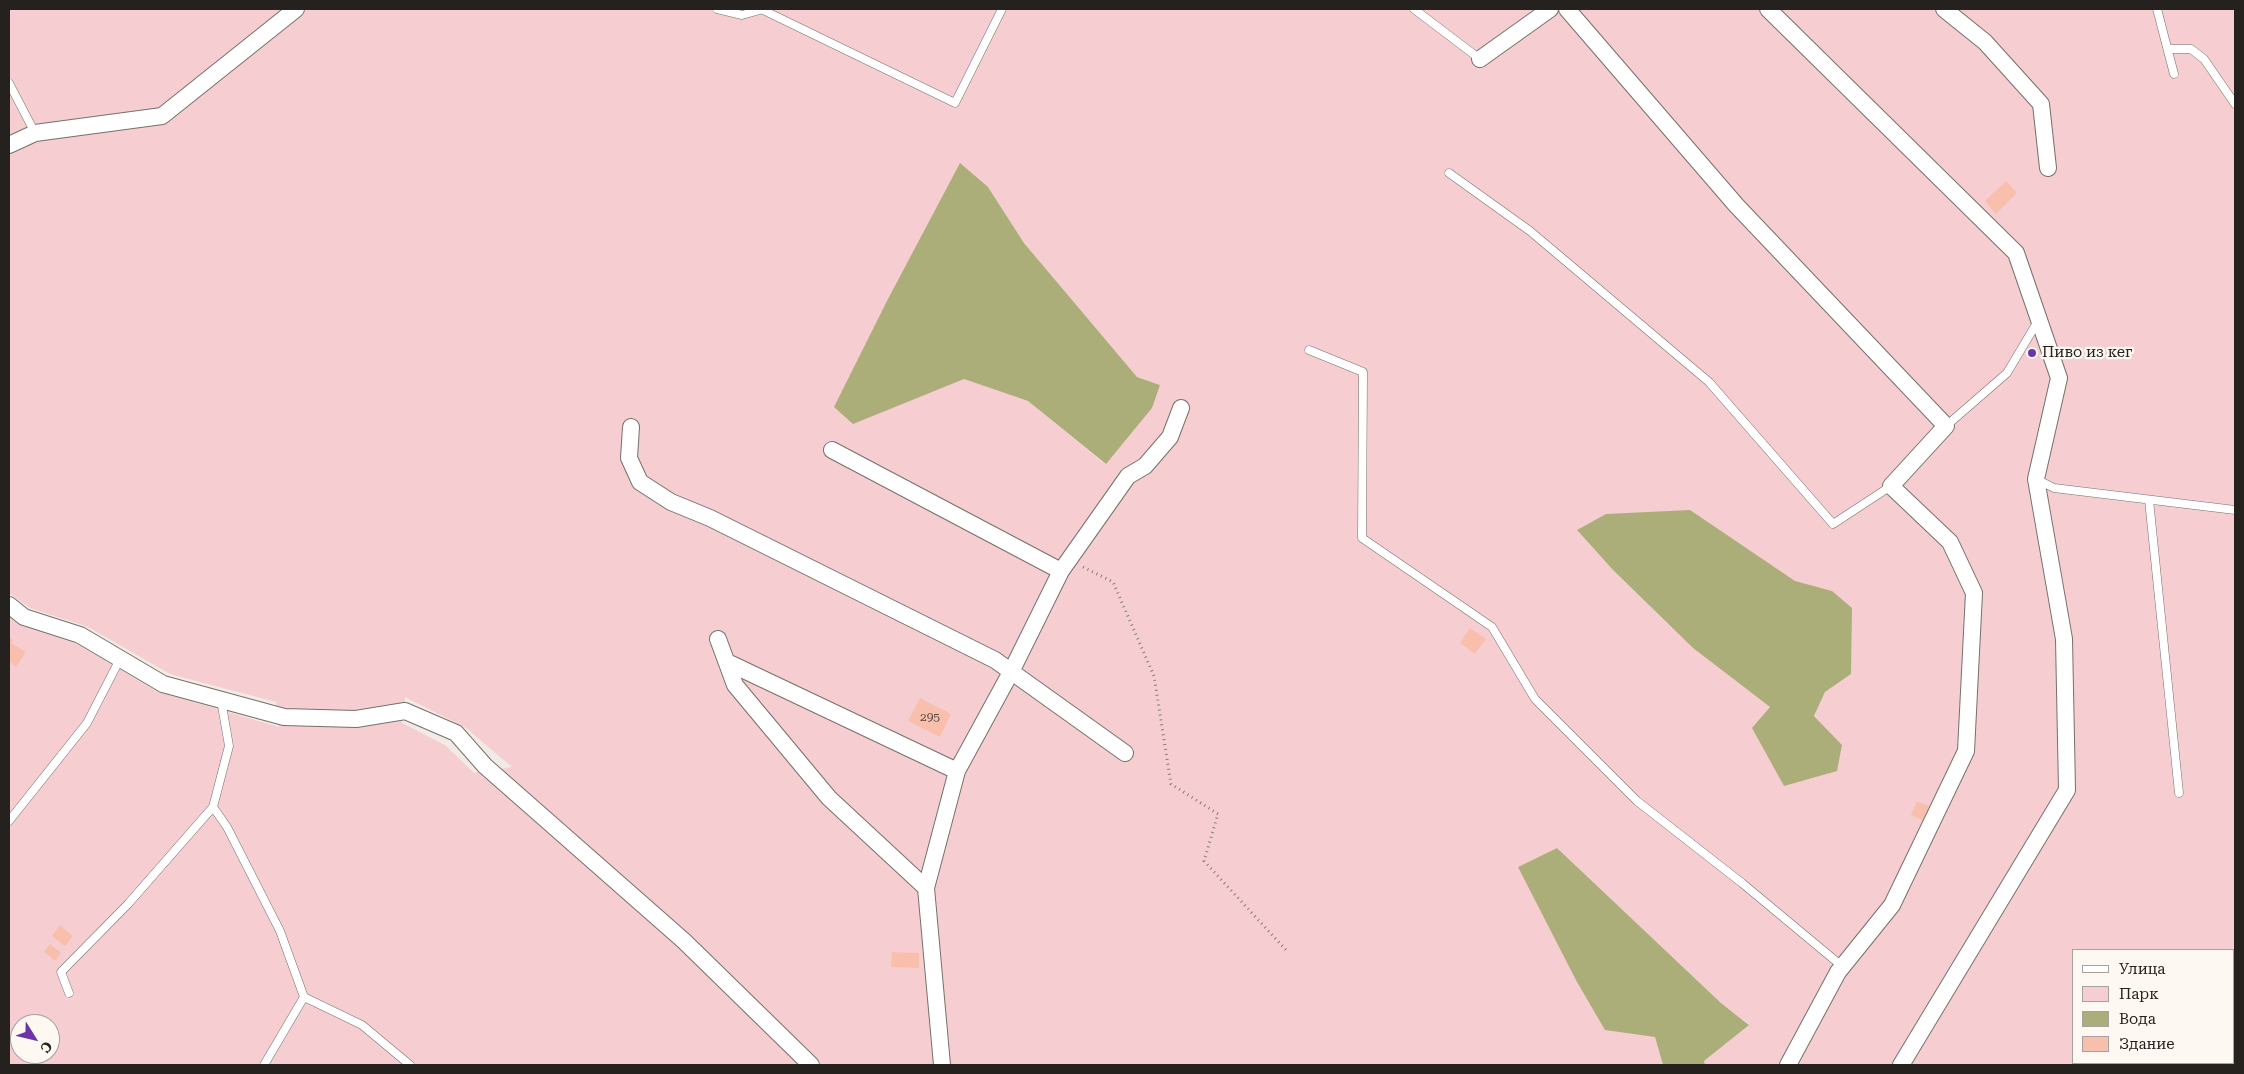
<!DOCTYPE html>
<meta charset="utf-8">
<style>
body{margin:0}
#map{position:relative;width:2244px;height:1074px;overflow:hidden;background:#f2eae4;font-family:"Roboto Serif",serif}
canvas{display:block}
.frame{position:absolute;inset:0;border:10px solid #24211e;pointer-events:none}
.legend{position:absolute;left:2072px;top:949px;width:162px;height:115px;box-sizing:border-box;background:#fef8f3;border:1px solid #a7a29e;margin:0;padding:6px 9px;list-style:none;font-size:15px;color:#24211e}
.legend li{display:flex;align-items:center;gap:10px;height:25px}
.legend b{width:25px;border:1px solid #a7a29e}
.north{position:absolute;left:10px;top:1014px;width:50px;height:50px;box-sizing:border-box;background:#fef8f3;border:1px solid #a7a29e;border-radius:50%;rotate:126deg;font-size:14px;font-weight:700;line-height:20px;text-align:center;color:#24211e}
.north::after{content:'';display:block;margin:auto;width:18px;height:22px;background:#6d33a9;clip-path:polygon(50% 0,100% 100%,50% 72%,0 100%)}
</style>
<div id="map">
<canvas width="2244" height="1074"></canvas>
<div class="frame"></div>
<ul class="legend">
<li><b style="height:6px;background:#fff"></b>Улица</li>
<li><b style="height:14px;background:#f6ced1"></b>Парк</li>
<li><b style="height:14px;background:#acae79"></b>Вода</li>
<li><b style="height:14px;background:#f9bfad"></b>Здание</li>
</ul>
<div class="north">С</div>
</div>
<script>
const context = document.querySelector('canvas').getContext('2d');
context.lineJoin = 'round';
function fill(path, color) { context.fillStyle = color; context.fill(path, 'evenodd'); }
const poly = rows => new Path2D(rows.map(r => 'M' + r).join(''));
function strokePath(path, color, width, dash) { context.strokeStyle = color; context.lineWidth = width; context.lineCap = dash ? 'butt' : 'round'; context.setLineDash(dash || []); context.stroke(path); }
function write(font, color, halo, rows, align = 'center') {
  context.font = font + ' "Roboto Serif",serif'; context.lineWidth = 4.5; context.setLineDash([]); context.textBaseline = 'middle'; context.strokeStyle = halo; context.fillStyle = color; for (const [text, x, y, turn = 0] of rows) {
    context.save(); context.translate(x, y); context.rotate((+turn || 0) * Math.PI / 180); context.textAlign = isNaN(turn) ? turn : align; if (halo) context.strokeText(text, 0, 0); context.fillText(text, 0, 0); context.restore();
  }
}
fill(poly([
 [9,9,2235,9,2235,1065,1705,1065,1704,1061,1749,1024,1721,1003,1557,848,1518,867,1655,1037,1663,1065,9,1065,9,616,18,623,77,644,156,691,279,727,276,702,170,674,88,627,30,608,9,593],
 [988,187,1024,243,1137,377,1160,385,1105,464,1028,401,964,379],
 [1577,530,1832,591,1851,674,1825,692,1814,716,1842,745,1770,707,1693,648,1613,570],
 [405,697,466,728,512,767,474,773,445,745,402,723],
 [2073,950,2233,950,2233,1063,2073,1063],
 [20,1024,50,1024,50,1054,20,1054]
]), '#f6ced1');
fill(poly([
 [960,163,988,187,1024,243,1137,377,1160,385,1152,408,1106,464,1028,401,964,379,853,424,834,407,888,299],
 [1690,510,1795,581,1832,591,1852,608,1851,674,1825,692,1814,716,1842,745,1837,771,1784,786,1752,728,1770,707,1693,648,1613,570,1577,530,1606,514],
 [1557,848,1721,1003,1749,1025,1704,1061,1705,1065,1663,1065,1655,1037,1605,1030,1577,982,1518,867]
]), '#acae79');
fill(poly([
 [2006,181,2017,193,1996,214,1985,201],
 [1470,628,1486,639,1475,654,1460,643],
 [9,637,13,640,11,643,26,652,16,667,9,661],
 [920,698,951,714,940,737,908,721],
 [1917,801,1933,808,1927,822,1911,815],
 [60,925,73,936,65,946,52,936],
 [50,944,61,953,55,961,44,952],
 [892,952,919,953,919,968,891,967]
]), '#f9bfad');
const service = poly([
 [717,9,742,15,760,10],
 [761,9,955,103,1002,9],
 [1414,9,1480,59],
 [2157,9,2174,74],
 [2168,49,2191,49,2204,59,2235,104],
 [9,83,35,133],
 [1449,173,1530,231,1709,382,1833,524,1891,486],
 [1309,350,1363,372,1362,538,1492,627,1535,699,1637,801,1742,883,1843,967],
 [1946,426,2007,373,2038,321],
 [2038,480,2054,488,2235,510],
 [2149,500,2179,793],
 [213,807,229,746,221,700],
 [9,821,87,723,120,659],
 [69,993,61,972,128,904,213,807,227,827,280,931,304,997,362,1025,410,1065],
 [2233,1049,2235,1047],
 [264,1065,304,997],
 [2217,1065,2219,1063]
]);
const minor = poly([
 [1567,9,1736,205,1946,426,1891,486,1950,542,1974,593,1966,751,1892,905,1838,972,1788,1065],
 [1768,9,2016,253,2059,378,2036,479,2064,639,2067,790,1901,1065],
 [1944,9,1985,42,2041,104,2048,168],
 [1480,59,1550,9],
 [9,145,35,133,162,116,296,9],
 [631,427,629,458,640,482,671,502,710,518,995,660,1125,753],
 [832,450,1061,571],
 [9,605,24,617,80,635,163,684,284,717,356,719,405,711,456,733,485,766,684,941,811,1065],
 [718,639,735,685,829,798,926,888],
 [729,663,957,771],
 [942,1065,926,888,957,771,1011,672,1061,571,1128,476,1145,466,1170,437,1181,408]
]);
strokePath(service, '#77706a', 9);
strokePath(minor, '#77706a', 18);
strokePath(poly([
 [1083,567,1113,582,1154,676,1171,784,1218,814,1204,861,1287,951]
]), '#837e7a', 3, [1, 4]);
strokePath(service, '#fff', 8);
strokePath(minor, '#fff', 16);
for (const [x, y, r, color] of [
 [2032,353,5,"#6d33a9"]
]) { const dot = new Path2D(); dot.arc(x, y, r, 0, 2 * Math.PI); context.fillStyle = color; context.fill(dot); strokePath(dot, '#fef8f3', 2); }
write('12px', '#594842', null, [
 ["295",930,717]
]);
write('15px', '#24211e', '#fef8f3', [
 ["Пиво из кег",2042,353]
], 'left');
</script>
